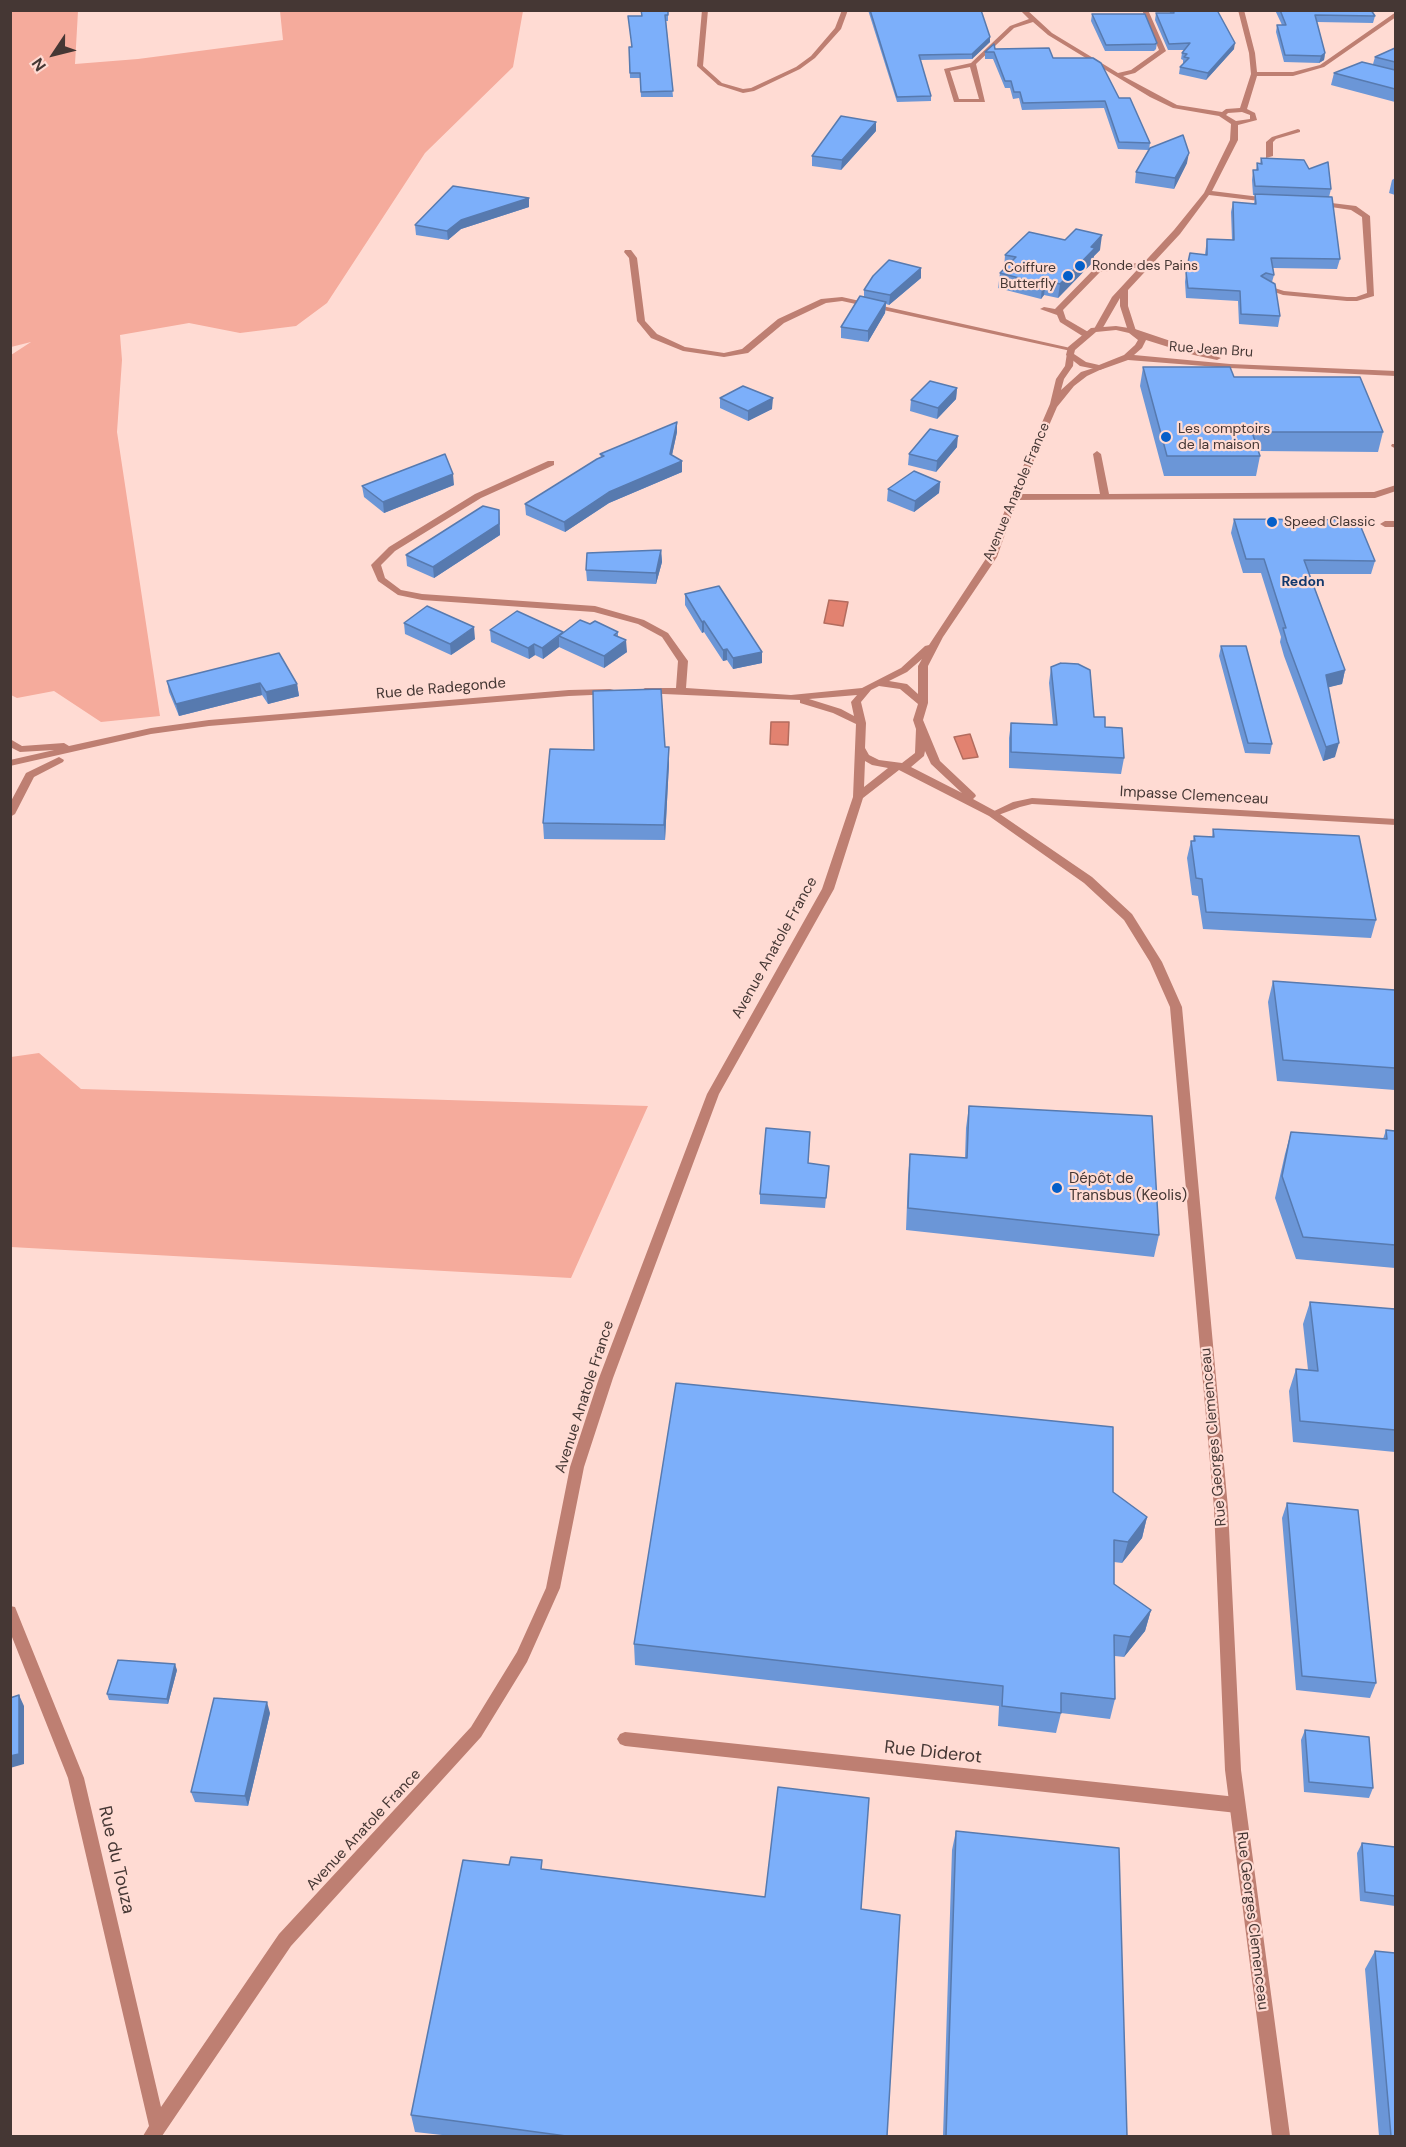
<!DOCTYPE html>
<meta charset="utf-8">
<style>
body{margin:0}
#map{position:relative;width:1406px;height:2147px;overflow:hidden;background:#ffdbd3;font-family:"DM Sans",sans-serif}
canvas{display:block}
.frame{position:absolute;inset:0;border:12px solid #453734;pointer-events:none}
.north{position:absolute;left:24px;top:24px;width:60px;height:60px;-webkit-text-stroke:4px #ffdbd3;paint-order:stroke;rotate:235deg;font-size:16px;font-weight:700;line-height:24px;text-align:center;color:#453734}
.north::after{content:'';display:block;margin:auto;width:21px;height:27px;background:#453734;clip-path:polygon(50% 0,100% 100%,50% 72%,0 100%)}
</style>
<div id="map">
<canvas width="1406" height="2147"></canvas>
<div class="frame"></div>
<div class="north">N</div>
</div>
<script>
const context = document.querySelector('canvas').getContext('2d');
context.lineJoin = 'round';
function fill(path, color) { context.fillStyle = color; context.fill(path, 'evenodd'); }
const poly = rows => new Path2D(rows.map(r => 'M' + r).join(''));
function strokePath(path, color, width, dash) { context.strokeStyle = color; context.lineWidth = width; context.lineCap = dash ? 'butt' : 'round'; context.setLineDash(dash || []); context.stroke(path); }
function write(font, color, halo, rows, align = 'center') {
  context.font = font + ' "DM Sans",sans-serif'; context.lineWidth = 4.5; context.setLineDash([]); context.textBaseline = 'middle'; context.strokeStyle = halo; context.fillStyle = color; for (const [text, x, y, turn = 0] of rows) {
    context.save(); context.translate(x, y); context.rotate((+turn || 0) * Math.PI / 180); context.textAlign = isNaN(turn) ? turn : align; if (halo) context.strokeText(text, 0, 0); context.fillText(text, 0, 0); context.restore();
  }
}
fill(poly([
 [11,10,78,11,75,64,138,59,283,40,280,11,523,11,513,67,425,153,327,303,296,326,240,333,189,323,120,335,122,360,117,432,160,716,101,722,54,691,17,698,11,695,11,355,31,342,11,347],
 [39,1053,81,1089,648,1106,571,1278,11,1247,11,1057]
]), '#f5ab9c');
const water = poly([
 [829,600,848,602,843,626,824,623,829,600],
 [771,722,789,722,788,745,770,744,771,722],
 [970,734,978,757,963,759,954,737,970,734]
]);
fill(water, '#e28270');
strokePath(water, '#b36c5e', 1.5);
fill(poly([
 [1298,129,1300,130,1300,132,1276,139,1273,142,1273,156,1266,158,1266,142,1272,137,1298,129],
 [625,250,631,250,637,258,645,321,657,334,685,347,724,353,742,349,778,319,821,299,842,297,1075,349,1071,351,842,301,826,303,784,323,748,353,724,357,683,351,651,338,637,321,629,258,624,252,625,250],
 [1147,262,1151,264,1150,266,1100,272,1063,310,1066,319,1090,333,1090,337,1084,337,1060,322,1057,315,1040,309,1044,307,1055,309,1095,268,1147,262],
 [1392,444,1396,444,1396,449,1391,446,1392,444],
 [1097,451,1101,454,1109,494,1374,492,1396,485,1396,491,1375,498,1014,500,1010,497,1014,494,1100,494,1093,454,1097,451],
 [1396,521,1396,527,1385,527,1380,524,1385,521,1396,521],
 [1032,798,1396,819,1396,825,1032,804,1020,807,993,817,988,814,1013,802,1032,798],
 [625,1732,1237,1797,1243,1800,1245,1805,1243,1810,1237,1813,625,1746,620,1744,617,1739,620,1734,625,1732]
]), '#be7f72');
fill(poly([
 [702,10,708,10,703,66,722,83,743,89,751,88,796,67,811,56,835,28,842,10,848,10,841,29,815,58,800,69,754,91,743,93,718,85,697,66,702,10],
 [1020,10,1027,10,1052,33,1118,73,1131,70,1159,50,1142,10,1148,10,1166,51,1135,73,1123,76,1177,105,1222,112,1226,109,1240,108,1251,74,1249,53,1238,10,1244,10,1255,53,1257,72,1293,72,1320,65,1396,12,1396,17,1324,67,1293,76,1257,76,1247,109,1255,113,1257,120,1238,125,1238,140,1212,191,1268,198,1272,200,1268,202,1209,195,1180,234,1128,290,1128,306,1136,331,1132,333,1128,331,1120,306,1120,298,1101,331,1094,329,1112,297,1174,230,1204,193,1230,140,1231,124,1219,116,1173,108,1150,97,1048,35,1033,22,1014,28,976,64,985,102,954,102,944,69,971,63,1010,26,1029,19,1020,10],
 [970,67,979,99,959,99,950,71,970,67],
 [1242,112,1250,115,1250,119,1236,121,1226,115,1228,113,1242,112],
 [1124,10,1140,10,1137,12,1124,10],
 [1315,201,1356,206,1370,216,1374,296,1357,301,1347,301,1283,295,1261,287,1265,285,1284,291,1347,297,1356,297,1367,293,1362,217,1351,210,1318,205,1314,203,1315,201],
 [1067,353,1074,355,1073,366,1064,379,1061,390,1081,372,1100,366,1104,368,1087,376,1074,386,1057,407,1018,497,997,557,943,637,928,666,928,703,923,720,940,761,975,794,976,796,973,799,997,812,1092,877,1132,914,1162,962,1182,1007,1228,1508,1241,1770,1290,2136,1272,2136,1225,1770,1214,1508,1170,1007,1150,962,1124,920,1084,883,989,816,899,770,863,798,834,889,719,1094,613,1378,584,1467,560,1588,527,1662,481,1737,291,1946,162,2136,143,2136,149,2126,68,1778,10,1632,10,1606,15,1607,17,1612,84,1778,161,2107,279,1934,471,1727,517,1652,546,1588,570,1467,599,1378,707,1094,822,889,853,797,856,724,833,713,800,703,800,700,641,693,640,691,645,688,676,688,678,661,662,637,638,624,594,612,422,600,398,595,378,581,371,565,389,547,475,494,548,461,554,461,554,465,481,498,395,551,381,565,385,578,401,590,422,594,595,606,644,620,668,633,688,661,686,688,791,695,862,688,901,668,925,646,929,645,987,557,1010,497,1050,404,1056,379,1065,366,1067,353],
 [922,659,918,666,918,694,907,684,889,681,907,672,922,659],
 [879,686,900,689,918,704,913,720,916,729,915,753,902,763,879,760,869,755,865,748,866,723,861,702,871,690,879,686],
 [857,695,851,702,854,716,841,709,809,699,857,695],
 [925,751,931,764,962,793,911,767,924,756,925,751],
 [865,761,872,765,888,768,864,787,865,761],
 [610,689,614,690,614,694,569,696,209,726,151,734,10,766,10,760,54,750,20,752,10,747,10,739,22,746,64,743,69,746,151,728,209,720,569,690,610,689],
 [59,757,64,760,63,762,34,777,15,814,10,817,10,803,26,773,59,757]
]), '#be7f72');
fill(poly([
 [1116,326,1135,329,1221,358,1217,360,1194,355,1146,340,1142,348,1134,355,1230,364,1396,371,1396,376,1230,368,1128,360,1100,370,1080,366,1066,355,1068,347,1091,328,1116,326],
 [1116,330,1129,333,1138,340,1135,345,1124,355,1099,365,1086,362,1074,354,1075,350,1096,332,1116,330]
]), '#be7f72');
fill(poly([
 [641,10,668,10,668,21,666,21,673,97,641,97,640,78,630,78,629,47,631,47,641,16],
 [868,10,981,10,990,42,972,59,920,60,931,96,931,101,897,102],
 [1060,10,1096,10,1095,12,1060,12],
 [1169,10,1217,10,1234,49,1206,80,1179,74,1180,67,1184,64,1183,64,1183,60,1181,59,1182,53,1184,50,1168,50,1155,20,1156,13,1170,13],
 [1275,10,1371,10,1375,16,1373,23,1317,22,1325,53,1324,60,1319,63,1284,62,1276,32,1277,25,1282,25],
 [1092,14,1157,43,1156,49,1154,51,1105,51,1091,21],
 [1395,48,1395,102,1331,85,1334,73,1373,64,1375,57],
 [995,49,1053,58,1119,98,1150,143,1149,150,1187,163,1174,189,1135,183,1136,172,1149,150,1118,149,1104,108,1022,110,1019,98,1013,99,1010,88,1005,88,993,59,985,59,985,52],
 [876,131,841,170,812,166,812,156],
 [1261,158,1309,169,1331,189,1329,197,1340,259,1337,269,1273,268,1274,275,1272,282,1280,316,1278,327,1239,324,1238,301,1186,298,1185,282,1186,272,1205,254,1207,239,1232,240,1231,212,1233,202,1254,204,1255,195,1253,195,1252,180,1253,170,1256,170,1257,163,1260,164],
 [1395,178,1395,195,1389,193,1392,180],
 [529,198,529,207,461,229,448,240,416,235,415,225],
 [1100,250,1094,256,1093,262,1058,298,1044,295,1041,299,998,288,1000,273,1004,269,1005,255],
 [921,268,921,278,889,305,886,304,885,313,868,342,841,338,841,327,864,297,864,290],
 [1143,367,1383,432,1378,452,1258,451,1260,456,1256,476,1164,476,1140,386],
 [957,388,956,399,937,419,910,411,911,400],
 [720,398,772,409,748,421,720,408],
 [677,432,672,455,682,461,682,472,609,503,565,532,526,515,525,504,601,457,600,454],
 [957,447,936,472,908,465,909,454],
 [940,482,939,493,914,512,887,501,888,489],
 [454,485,384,513,364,497,362,486],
 [499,510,500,535,434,578,407,566,406,555],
 [1234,519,1375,561,1371,574,1309,574,1345,670,1342,684,1328,687,1335,757,1323,761,1284,656,1280,642,1281,637,1261,573,1243,573,1231,533],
 [661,550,662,562,656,584,587,581,586,570],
 [685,594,762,663,733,669,727,660,723,661,704,632,702,633,685,605],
 [404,623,475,639,451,655,405,634],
 [590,624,618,632,618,637,627,652,604,668,559,647,543,659,535,655,529,659,491,642,490,630,563,632],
 [1221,646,1272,744,1270,754,1245,753,1219,656],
 [1051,667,1094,717,1105,727,1124,758,1121,774,1009,768,1009,738,1011,723,1053,725,1049,683],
 [167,681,297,684,299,696,268,704,262,695,179,716,169,692],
 [665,747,669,763,665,840,544,839,543,823,594,750],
 [1213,829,1376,920,1371,938,1203,929,1198,896,1192,895,1187,858,1191,841,1193,841,1194,836,1212,837],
 [1273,981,1395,990,1395,1090,1277,1081,1268,1002],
 [969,1106,1159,1235,1154,1257,906,1230,908,1177,910,1154,965,1158,966,1128],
 [1386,1130,1395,1131,1395,1268,1296,1259,1275,1198,1285,1154,1291,1132,1383,1139],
 [808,1163,829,1166,825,1208,760,1204,760,1194],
 [1310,1302,1395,1309,1395,1452,1293,1442,1289,1391,1296,1369,1308,1370,1303,1324],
 [1113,1492,1147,1517,1142,1538,1122,1563,1114,1562,1114,1584,1151,1610,1145,1631,1124,1657,1115,1656,1115,1699,1110,1719,1061,1713,1056,1733,998,1726,999,1706,635,1665,634,1644],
 [1287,1503,1376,1683,1370,1698,1296,1690,1282,1518],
 [177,1670,168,1704,109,1700,107,1694],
 [270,1713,248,1806,195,1802,191,1792],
 [1305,1730,1373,1788,1369,1798,1304,1792,1301,1740],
 [956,1831,1127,2136,943,2136,952,1850],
 [1362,1843,1395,1847,1395,1906,1360,1901,1357,1853],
 [543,1869,861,1909,887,2136,451,2136,415,2132,411,2115],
 [1375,1951,1395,2136,1379,2136,1365,1969]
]), '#6b96d7');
fill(poly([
 [990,37,990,42,972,59,972,54],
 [1235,43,1234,49,1206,80,1208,73],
 [1325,53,1324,60,1319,63,1321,56],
 [876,122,876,131,841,170,842,160],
 [1189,153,1187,163,1174,189,1175,178],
 [529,198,529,207,461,229,448,240,447,231,461,220],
 [1102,235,1100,250,1094,256,1093,262,1058,298,1060,284,1091,247],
 [921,268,921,278,889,305,890,295],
 [1046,280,1044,295,1041,299,1042,284],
 [886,302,885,313,868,342,868,331],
 [957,388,956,399,937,419,938,408],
 [773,398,772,409,748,421,748,411],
 [677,422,677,432,670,464,670,454],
 [958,436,957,447,936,472,937,461],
 [682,461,682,472,609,503,565,532,564,522,609,492],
 [453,474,454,485,384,513,383,502],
 [940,482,939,493,914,512,915,501],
 [499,510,500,535,434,578,433,567],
 [661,550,662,562,656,584,656,573],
 [704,621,704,632,702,633,702,622],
 [474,627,475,639,451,655,450,644],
 [559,636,559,647,543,659,542,648],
 [626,640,627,652,604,668,604,656],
 [534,644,535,655,529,659,528,648],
 [727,649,727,660,723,661,723,650],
 [762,652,762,663,733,669,733,658],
 [1345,670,1342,684,1322,689,1326,675],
 [260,683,262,695,179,716,176,704],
 [297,684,299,696,268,704,266,692],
 [1339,743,1335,757,1323,761,1326,747],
 [669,747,669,763,665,840,664,825],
 [1147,1517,1142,1538,1122,1563,1128,1542],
 [1151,1610,1145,1631,1124,1657,1130,1637],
 [175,1664,177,1670,168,1704,167,1699],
 [19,1695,24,1706,24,1764,10,1768,10,1756],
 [267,1702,270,1713,248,1806,245,1796]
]), '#577aaf');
const building = poly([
 [641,10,668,10,668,15,665,15,673,91,641,92,640,73,630,73,629,47,632,47,628,16,642,16,641,10],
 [870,10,981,10,990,37,972,54,919,55,931,96,897,97,870,10],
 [1173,10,1217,10,1235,43,1208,73,1180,67,1189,58,1184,57,1187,54,1182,53,1190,43,1169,44,1156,13,1174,13,1173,10],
 [1280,10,1371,10,1375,16,1315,15,1325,53,1321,56,1285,55,1277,25,1286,25,1280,10],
 [1092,14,1145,14,1157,43,1155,44,1106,45,1092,14],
 [994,44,995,49,1049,48,1053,58,1093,58,1101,63,1119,98,1130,98,1150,143,1119,142,1105,101,1023,103,1020,92,1014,92,1011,81,1005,81,994,52,985,52,994,44],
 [1395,48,1395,62,1375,57,1395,48],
 [1362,62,1395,70,1395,89,1334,73,1362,62],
 [841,116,876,122,842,160,812,156,841,116],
 [1183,135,1189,153,1175,178,1136,172,1150,148,1183,135],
 [1261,158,1304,160,1309,169,1328,162,1331,189,1255,186,1253,170,1258,170,1257,163,1262,164,1261,158],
 [453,186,529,198,461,220,447,231,415,225,453,186],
 [1255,194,1332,197,1340,259,1271,258,1274,275,1266,273,1261,276,1275,284,1280,316,1241,314,1240,291,1188,288,1186,272,1190,253,1207,255,1207,239,1234,240,1233,202,1256,204,1255,194],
 [1076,229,1102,235,1091,247,1095,248,1060,284,1046,280,1042,284,1000,273,1016,257,1005,255,1029,232,1065,240,1076,229],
 [889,260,921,268,890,295,864,290,873,276,889,260],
 [860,296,886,302,868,331,841,327,860,296],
 [1143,367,1230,367,1234,377,1360,377,1383,432,1252,432,1260,456,1167,456,1143,367],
 [930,381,957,388,938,408,911,400,930,381],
 [743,386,773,398,748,411,720,398,743,386],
 [677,422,670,454,682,461,609,492,564,522,525,504,597,459,604,456,600,454,677,422],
 [930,429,958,436,937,461,909,454,930,429],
 [445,454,453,474,383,502,362,486,445,454],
 [914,471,940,482,915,501,888,489,914,471],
 [483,506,499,510,499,524,433,567,406,555,483,506],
 [1234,519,1358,520,1375,561,1304,560,1345,670,1326,675,1339,743,1326,747,1287,642,1283,628,1286,628,1264,559,1246,559,1234,519],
 [661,550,656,573,586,570,587,553,661,550],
 [719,586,762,652,733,658,727,649,723,650,704,621,702,622,685,594,719,586],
 [427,606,474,627,450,644,404,623,427,606],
 [517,611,563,632,542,648,534,644,528,648,490,630,517,611],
 [580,620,590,624,595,621,618,632,614,635,626,640,604,656,559,636,580,620],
 [1221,646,1246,646,1272,744,1248,743,1221,646],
 [279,653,297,684,266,692,260,683,176,704,167,681,279,653],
 [1061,663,1078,664,1090,670,1094,717,1105,717,1105,727,1122,728,1124,758,1011,752,1011,723,1057,725,1051,667,1061,663],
 [661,689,665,747,669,747,664,825,543,823,550,749,594,750,593,691,661,689],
 [1213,829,1359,836,1376,920,1206,912,1202,879,1196,878,1191,841,1195,841,1194,836,1214,837,1213,829],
 [1273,981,1395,990,1395,1068,1283,1060,1273,981],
 [969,1106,1152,1116,1159,1235,908,1208,910,1154,967,1158,969,1106],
 [766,1128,810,1132,808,1163,829,1166,826,1198,760,1194,766,1128],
 [1386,1130,1395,1131,1395,1245,1303,1237,1282,1176,1291,1132,1387,1139,1386,1130],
 [1310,1302,1395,1309,1395,1430,1300,1421,1296,1369,1318,1371,1310,1302],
 [676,1383,1113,1427,1113,1492,1147,1517,1128,1542,1114,1540,1114,1584,1151,1610,1130,1637,1114,1635,1115,1699,1061,1693,1061,1713,1002,1706,1003,1686,634,1644,676,1383],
 [1287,1503,1358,1510,1376,1683,1302,1676,1287,1503],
 [118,1660,175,1664,167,1699,107,1694,118,1660],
 [19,1695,19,1754,10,1756,10,1698,19,1695],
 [214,1698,267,1702,245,1796,191,1792,214,1698],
 [1305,1730,1369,1737,1373,1788,1309,1782,1305,1730],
 [778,1787,869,1798,861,1909,900,1915,887,2136,566,2136,411,2115,463,1860,509,1865,511,1857,542,1860,541,1869,765,1897,778,1787],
 [956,1831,1119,1848,1127,2136,946,2136,956,1831],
 [1362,1843,1395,1847,1395,1896,1365,1892,1362,1843],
 [1375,1951,1395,1953,1395,2136,1391,2136,1375,1951]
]);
fill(building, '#7caffa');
strokePath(building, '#577aaf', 1.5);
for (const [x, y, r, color] of [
 [1080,266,6,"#055fc9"],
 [1068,276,6,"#055fc9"],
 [1166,437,6,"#055fc9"],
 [1272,522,6,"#055fc9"],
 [1057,1188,6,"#055fc9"]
]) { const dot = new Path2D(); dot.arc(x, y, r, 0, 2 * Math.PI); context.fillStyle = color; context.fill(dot); strokePath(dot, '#ffdbd3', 2); }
write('14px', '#453734', '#ffdbd3', [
 ["Ronde des Pains",1092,266],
 ["Coiffure",1056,268,"right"],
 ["Butterfly",1056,284,"right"],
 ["Les comptoirs",1178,429],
 ["de la maison",1178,445],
 ["Speed Classic",1284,522]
], 'left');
write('14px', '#453734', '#ffdbd3', [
 ["Rue Jean Bru",1211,350,4],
 ["Avenue Anatole France",1017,492,-67]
]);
write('bold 14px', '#12386c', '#ffdbd3', [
 ["Redon",1303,582]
]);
write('15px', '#453734', '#ffdbd3', [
 ["Rue de Radegonde",441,689,-5],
 ["Impasse Clemenceau",1194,796,3],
 ["Avenue Anatole France",775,948,-61],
 ["Avenue Anatole France",585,1397,-72],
 ["Rue Georges Clemenceau",1214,1437,-95],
 ["Avenue Anatole France",364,1830,-47],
 ["Rue Georges Clemenceau",1252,1921,83]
]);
write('15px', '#453734', '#ffdbd3', [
 ["Dépôt de",1069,1179],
 ["Transbus (Keolis)",1069,1196]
], 'left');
write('18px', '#453734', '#ffdbd3', [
 ["Rue Diderot",933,1753,6],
 ["Rue du Touza",116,1860,77]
]);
</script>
